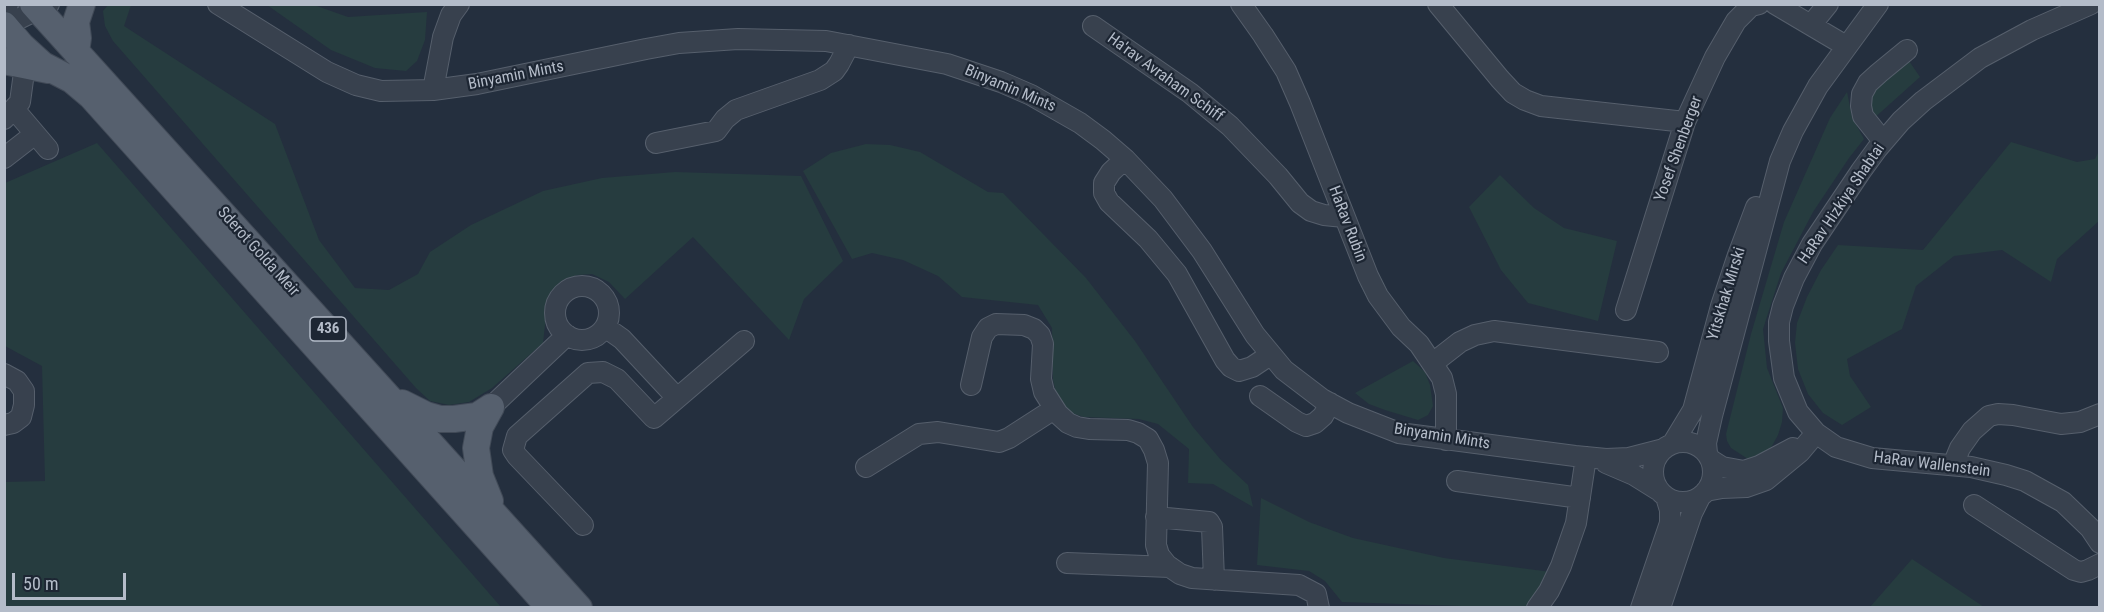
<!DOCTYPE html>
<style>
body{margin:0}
#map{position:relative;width:2104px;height:612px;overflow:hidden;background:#242f3e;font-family:"Roboto Condensed",sans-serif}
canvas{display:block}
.frame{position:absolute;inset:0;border:6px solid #b4bcc9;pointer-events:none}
.scale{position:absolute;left:12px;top:573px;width:114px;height:27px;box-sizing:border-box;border:3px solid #b4bcc9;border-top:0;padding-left:8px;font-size:18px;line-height:21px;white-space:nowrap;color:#b4bcc9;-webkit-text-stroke:4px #1d2633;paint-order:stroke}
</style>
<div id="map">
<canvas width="2104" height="612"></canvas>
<div class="frame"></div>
<div class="scale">50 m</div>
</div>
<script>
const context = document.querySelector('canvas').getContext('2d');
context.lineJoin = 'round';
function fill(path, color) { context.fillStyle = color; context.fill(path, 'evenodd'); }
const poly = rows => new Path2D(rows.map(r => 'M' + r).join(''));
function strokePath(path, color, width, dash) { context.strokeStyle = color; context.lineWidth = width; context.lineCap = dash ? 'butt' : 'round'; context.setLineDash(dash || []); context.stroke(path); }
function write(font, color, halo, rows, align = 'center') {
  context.font = font + ' "Roboto Condensed",sans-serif'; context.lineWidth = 4.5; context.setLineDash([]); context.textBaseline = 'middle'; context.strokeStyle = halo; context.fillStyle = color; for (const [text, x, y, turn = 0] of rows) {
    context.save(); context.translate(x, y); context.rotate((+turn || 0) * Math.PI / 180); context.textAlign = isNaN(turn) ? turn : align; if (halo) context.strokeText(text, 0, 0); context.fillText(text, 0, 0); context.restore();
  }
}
fill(poly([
 [108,5,131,5,124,26,275,124,319,240,355,288,389,290,418,274,430,252,471,225,543,191,602,178,675,172,801,176,843,261,804,299,789,340,693,237,625,299,609,282,592,274,577,275,559,283,548,298,543,343,492,388,469,402,449,405,430,401,416,388,113,41,105,26,103,11],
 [267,5,314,5,348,17,427,12,425,40,417,61,406,71,375,68,331,50],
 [1907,58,1920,77,1872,120,1865,93],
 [1847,92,1852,117,1864,139,1849,158,1813,212,1781,273,1763,329,1767,368,1783,408,1782,422,1778,435,1772,446,1767,451,1748,459,1731,448,1727,441,1726,434,1751,334,1784,222,1830,118],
 [2011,142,2077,162,2095,159,2099,151,2099,221,2057,259,2051,282,2002,250,1954,256,1916,286,1902,329,1847,359,1850,376,1871,407,1842,425,1823,413,1808,394,1798,369,1795,343,1797,323,1807,297,1821,270,1838,245,1923,250],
 [97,143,501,607,5,607,5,482,45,481,42,366,5,346,5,183],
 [866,144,890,145,920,152,988,192,1003,193,1086,278,1135,341,1193,427,1221,460,1248,485,1253,507,1213,484,1188,483,1189,449,1158,424,1139,419,1084,417,1071,413,1057,398,1053,380,1052,328,1038,305,962,297,938,276,903,260,872,253,852,259,803,171,831,153],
 [1500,175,1534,208,1564,228,1617,241,1598,321,1528,303,1501,270,1469,207],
 [1413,361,1425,372,1430,385,1433,406,1428,415,1418,420,1385,410,1369,404,1355,393],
 [1261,498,1309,522,1353,538,1444,558,1551,572,1529,607,1461,608,1461,606,1342,602,1325,581,1309,571,1257,565],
 [1912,559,1984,607,1870,607]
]), '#263c3f');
const minor = poly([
 [218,4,327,72,356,85,381,91,433,90,477,84,646,49,679,43,738,39,826,41,947,64,1001,82,1031,95,1080,123,1103,140,1125,159,1163,199,1202,251,1255,335,1284,370,1322,399,1348,413,1399,433,1575,456,1606,459,1629,458,1664,449],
 [1241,4,1263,35,1286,71,1300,103,1368,276,1378,296,1401,327,1419,344,1442,378,1446,394,1446,440],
 [1438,4,1500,79,1513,93,1525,100,1541,106,1685,122],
 [1775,4,1846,46],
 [2091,4,2032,30,1980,58,1923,101,1901,121,1877,149,1861,171,1812,244,1794,278,1783,306,1779,322,1779,341,1784,378,1798,412,1816,433,1836,447,1872,458,1971,467,2006,475,2025,481,2063,502,2090,528,2100,543],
 [4,7,8,4],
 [1811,25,1828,4],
 [4,26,49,4],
 [1093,26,1190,93,1230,126,1278,176,1300,203,1311,211,1324,215,1344,217],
 [433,90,443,37,451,15,459,4],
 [14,109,48,149],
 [4,119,20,102,25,65],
 [1883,141,1863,116,1861,106,1862,94,1868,83,1879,73,1907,50],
 [656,143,716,131,725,119,736,110,820,80,834,71,839,64,849,45],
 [4,158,35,134],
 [1125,159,1111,172,1104,183,1104,193,1109,202,1148,239,1177,274,1225,360,1231,367,1239,371,1252,367,1270,355],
 '555 313a27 27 0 1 1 54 0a27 27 0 1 1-54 0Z',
 [1626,310,1685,122,1715,57,1736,21,1751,6,1759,4],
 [605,327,622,339,677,398],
 [1433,363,1460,342,1475,335,1494,331,1658,352],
 [4,374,17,381,24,391,24,405,21,417,13,423,4,425],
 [971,385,982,337,988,328,996,324,1024,325,1034,329,1040,335,1043,344,1041,379,1044,392,1058,414,1068,423,1077,427,1089,429,1128,430,1138,433,1148,439,1154,450,1158,463,1156,545,1159,555,1167,565,1180,574,1192,578,1299,585,1316,594,1319,608],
 [1260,396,1297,422,1306,426,1315,423,1323,416,1330,403],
 [491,407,567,335],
 '1653 472a30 30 0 1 1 60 0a30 30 0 1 1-60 0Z',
 [1673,443,1693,410,1721,306,1738,255,1756,207],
 [1707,453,1706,443,1712,416,1780,161,1793,131,1818,86,1878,4],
 [1711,460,1722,467,1744,471,1759,466,1793,448],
 [1606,463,1634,475,1658,490],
 [1953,465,1960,448,1972,431,1989,416,1998,414,2013,415,2061,424,2080,422,2100,414],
 [866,467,919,434,938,432,999,442,1009,438,1054,409],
 [1457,481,1580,498],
 [1706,491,1722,488,1746,487,1766,480,1800,452,1816,433],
 [1974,505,2074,570,2081,572,2088,570,2100,564],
 [1156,517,1209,522,1212,527,1214,580],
 [583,525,517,456,513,450,517,436,588,373,603,372,617,379,654,418,744,341],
 [1067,563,1170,567],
 [1537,608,1549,591,1561,566,1576,523,1586,457],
 [1641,608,1670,523,1670,510,1666,497],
 [1660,608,1692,513,1700,497]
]);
const major = poly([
 [33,4,579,608],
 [4,25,21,45,43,65,72,80,91,96,550,608],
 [76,52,78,38,76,22,82,4],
 [4,61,48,70],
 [402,403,426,415,440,419,454,419,477,416,491,407],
 [490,501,480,476,476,448,480,427,491,407]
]);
strokePath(minor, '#565f6c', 22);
strokePath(major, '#414a57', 28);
strokePath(minor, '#38414e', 20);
strokePath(major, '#56606e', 26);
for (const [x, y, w] of [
 [328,329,36]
]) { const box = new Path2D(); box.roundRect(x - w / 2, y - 12, w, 24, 4.5); context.fillStyle = '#1d2633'; context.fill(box); strokePath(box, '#b4bcc9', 1.5); }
write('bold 15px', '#b4bcc9', null, [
 ["436",328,329]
]);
write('16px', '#b4bcc9', '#1d2633', [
 ["Binyamin Mints",516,76,-11],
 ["Ha'rav Avraham Schiff",1165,78,36],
 ["Binyamin Mints",1010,89,23],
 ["Yosef Shenberger",1679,149,-70],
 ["HaRav Hizkiya Shabtai",1842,204,-56],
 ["HaRav Rubin",1347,224,69],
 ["Sderot Golda Meir",258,252,48],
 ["Yitskhak Mirski",1727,294,-73],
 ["Binyamin Mints",1442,437,9],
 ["HaRav Wallenstein",1932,465,7]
]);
</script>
